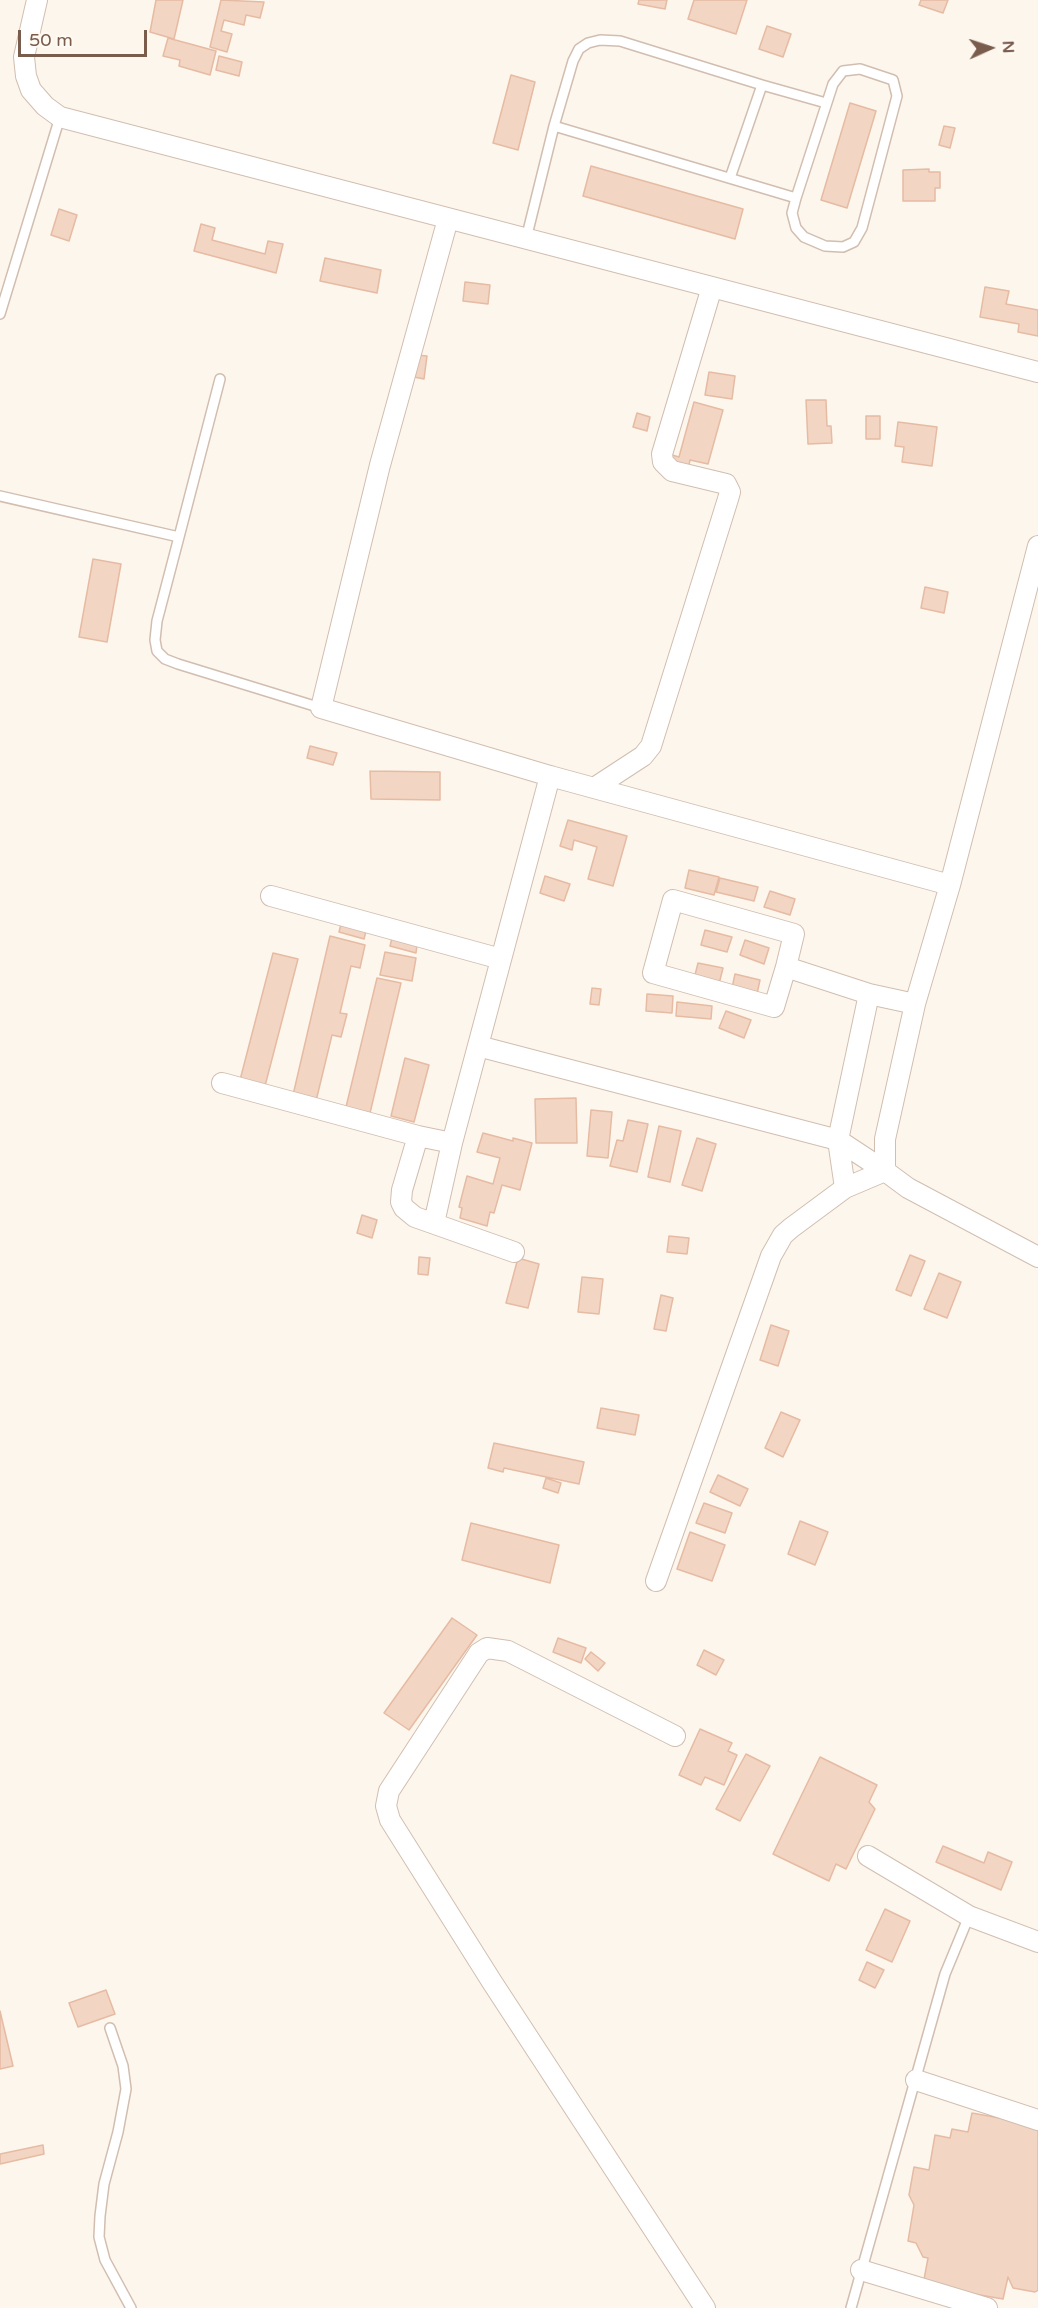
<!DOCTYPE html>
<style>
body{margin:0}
#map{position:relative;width:1038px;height:2308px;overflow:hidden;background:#fdf6ec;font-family:"Varela Round",sans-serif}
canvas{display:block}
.north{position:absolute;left:960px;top:18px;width:60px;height:60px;-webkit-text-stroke:4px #fffaf3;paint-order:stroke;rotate:87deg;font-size:16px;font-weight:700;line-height:24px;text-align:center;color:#7a5c4d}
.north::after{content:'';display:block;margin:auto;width:21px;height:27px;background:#7a5c4d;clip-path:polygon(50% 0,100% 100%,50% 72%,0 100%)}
.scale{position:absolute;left:18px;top:30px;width:129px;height:27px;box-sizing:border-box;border:3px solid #7a5c4d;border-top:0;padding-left:8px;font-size:18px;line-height:21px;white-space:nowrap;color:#7a5c4d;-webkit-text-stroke:4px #fffaf3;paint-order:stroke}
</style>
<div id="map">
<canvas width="1038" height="2308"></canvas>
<div class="north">N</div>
<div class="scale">50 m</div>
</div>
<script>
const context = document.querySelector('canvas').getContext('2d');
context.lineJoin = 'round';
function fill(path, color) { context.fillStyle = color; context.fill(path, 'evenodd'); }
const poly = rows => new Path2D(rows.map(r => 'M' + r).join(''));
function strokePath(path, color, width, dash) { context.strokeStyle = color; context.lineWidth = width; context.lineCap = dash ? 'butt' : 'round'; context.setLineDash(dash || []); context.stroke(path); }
const building = poly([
 [156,0,183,0,174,39,150,32,156,0],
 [221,0,264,2,260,18,246,15,244,25,224,20,221,31,232,34,227,52,210,47,221,0],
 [639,0,667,0,665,9,638,4,639,0],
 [694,0,747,0,736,34,688,19,694,0],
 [921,0,948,0,943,13,919,5,921,0],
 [767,26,791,34,783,57,759,49,767,26],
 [168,38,216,51,210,75,179,66,180,60,163,56,168,38],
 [219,56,242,62,239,76,216,70,219,56],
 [511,75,535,82,518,150,493,143,511,75],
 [850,103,876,111,847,208,821,200,850,103],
 [944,126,955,128,950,148,939,145,944,126],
 [591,166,743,209,735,239,583,196,591,166],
 [929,169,929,172,940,172,940,188,935,188,935,201,903,201,903,170,929,169],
 [59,209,77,215,69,241,51,235,59,209],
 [201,224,215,228,212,240,265,254,268,241,283,244,276,273,194,251,201,224],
 [325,258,381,270,377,293,320,281,325,258],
 [465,282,490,285,488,304,463,301,465,282],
 [985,287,1009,291,1006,304,1038,310,1038,336,1018,332,1019,324,980,317,985,287],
 [417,355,427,356,424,379,414,377,417,355],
 [709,372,735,376,732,399,705,395,709,372],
 [806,400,826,400,827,426,831,426,832,443,808,444,806,400],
 [694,402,723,410,708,464,690,460,688,470,670,465,672,455,679,457,694,402],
 [637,413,650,417,647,431,633,427,637,413],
 [866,416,880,416,880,439,866,439,866,416],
 [898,422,937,427,932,466,902,462,904,447,895,446,898,422],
 [93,559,121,564,107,642,79,637,93,559],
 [925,587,948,592,944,613,921,608,925,587],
 [310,746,337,753,333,765,307,758,310,746],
 [370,771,440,772,440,800,371,799,370,771],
 [568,820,627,836,613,886,588,879,597,847,574,840,572,850,560,846,568,820],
 [689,870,719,877,714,895,685,888,689,870],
 [545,876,570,884,564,901,540,893,545,876],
 [720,878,758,887,754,901,716,892,720,878],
 [770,891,795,899,790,915,764,907,770,891],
 [341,924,366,931,364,939,339,932,341,924],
 [705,930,732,937,727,952,701,945,705,930],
 [330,936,365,945,360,968,351,966,340,1013,347,1014,341,1037,332,1035,316,1101,293,1095,330,936],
 [392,938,417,945,416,953,390,946,392,938],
 [745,940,769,948,764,964,740,955,745,940],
 [385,952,416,958,412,981,380,975,385,952],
 [273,953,298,959,265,1086,240,1080,273,953],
 [698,963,723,968,719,984,694,979,698,963],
 [735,974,760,980,757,994,732,988,735,974],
 [377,978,401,983,370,1113,346,1107,377,978],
 [592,988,601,989,599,1005,590,1004,592,988],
 [647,994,673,996,672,1013,646,1011,647,994],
 [677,1002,712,1006,711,1019,676,1016,677,1002],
 [726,1011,751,1020,744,1038,719,1028,726,1011],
 [405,1058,429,1065,414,1122,391,1116,405,1058],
 [576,1098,577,1143,536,1143,535,1099,576,1098],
 [591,1110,612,1112,608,1158,587,1156,591,1110],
 [628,1120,648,1124,637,1172,610,1166,617,1140,623,1141,628,1120],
 [659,1126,681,1131,670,1182,648,1177,659,1126],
 [483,1133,513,1141,513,1138,532,1143,520,1190,502,1185,494,1213,490,1212,487,1226,460,1218,462,1208,459,1207,467,1176,493,1184,500,1158,477,1152,483,1133],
 [697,1138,716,1144,702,1191,682,1185,697,1138],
 [362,1215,377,1220,372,1238,357,1233,362,1215],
 [669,1236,689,1238,687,1254,667,1252,669,1236],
 [910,1255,925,1261,911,1296,896,1290,910,1255],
 [419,1257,430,1258,428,1275,418,1274,419,1257],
 [518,1258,539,1264,528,1308,506,1303,518,1258],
 [939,1273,961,1282,947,1318,924,1309,939,1273],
 [582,1277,603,1279,599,1314,578,1312,582,1277],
 [661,1295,673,1298,666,1331,654,1329,661,1295],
 [771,1325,789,1331,778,1366,760,1360,771,1325],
 [601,1408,639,1415,635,1435,597,1428,601,1408],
 [781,1412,800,1420,783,1457,765,1448,781,1412],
 [494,1443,584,1462,579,1484,504,1468,503,1472,488,1468,494,1443],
 [718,1475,748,1489,740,1506,710,1492,718,1475],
 [546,1478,561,1483,558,1493,543,1488,546,1478],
 [704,1503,732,1513,725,1533,696,1523,704,1503],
 [800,1521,828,1532,815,1565,788,1554,800,1521],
 [471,1523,559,1545,550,1583,462,1560,471,1523],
 [690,1532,725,1545,712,1581,677,1569,690,1532],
 [452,1618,477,1635,409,1730,384,1713,452,1618],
 [558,1638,586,1648,581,1663,553,1652,558,1638],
 [704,1650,724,1660,716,1675,697,1665,704,1650],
 [591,1652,605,1663,598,1671,585,1659,591,1652],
 [700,1729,732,1743,728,1751,737,1755,724,1785,705,1777,701,1785,679,1775,700,1729],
 [746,1754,770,1766,740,1821,716,1809,746,1754],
 [820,1757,877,1785,869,1802,875,1809,846,1869,836,1864,829,1881,773,1854,820,1757],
 [943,1846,984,1863,988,1852,1012,1862,1001,1890,936,1862,943,1846],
 [885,1909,910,1921,892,1962,866,1950,885,1909],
 [867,1962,884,1970,875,1988,859,1980,867,1962],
 [106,1990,115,2014,78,2027,69,2003,106,1990],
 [0,2011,13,2066,0,2069,0,2011],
 [972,2113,1038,2125,1038,2290,1035,2292,1013,2288,1008,2277,1003,2299,923,2285,928,2258,923,2257,916,2243,908,2241,914,2205,909,2195,914,2167,929,2170,935,2135,950,2138,952,2129,968,2132,972,2113],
 [43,2145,44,2154,0,2164,0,2154,43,2145]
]);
fill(building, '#f3d5c3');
strokePath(building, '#e6bba3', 1.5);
const service = poly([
 [554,126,573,61,579,49,588,43,600,40,620,41,762,85],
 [730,178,762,85,826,103],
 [526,239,554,126,796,198,792,213,796,228,804,237,825,246,843,247,854,242,862,228,897,96,893,80,860,69,843,71,833,84,796,198],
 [0,314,60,117],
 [0,496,179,537,220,379],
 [179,537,157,621,155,640,157,651,165,659,178,664,321,708],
 [110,2028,123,2066,126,2089,118,2132,104,2184,100,2216,99,2237,105,2260,131,2308],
 [851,2308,945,1974,969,1916]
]);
const minor = poly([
 [37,0,24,57,26,76,31,90,45,106,60,117,1038,372],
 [448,219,380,465,321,708,550,776,950,885],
 [1038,546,950,885,915,1004,885,1139,885,1171,908,1188,1038,1257],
 [594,788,643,756,651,746,728,499,730,492,726,484,672,471,663,462,662,454,712,287],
 [271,896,501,959],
 [786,967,774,1007,653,973,673,900,794,934,786,967,869,994,838,1140,845,1188,885,1171],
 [869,994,915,1004],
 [478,1046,838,1140,885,1171],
 [222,1083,418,1136,452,1143],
 [418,1136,402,1190,401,1202,404,1208,415,1217,514,1252],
 [434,1223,452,1143,550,776],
 [656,1581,771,1256,783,1235,791,1228,845,1188],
 [675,1736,508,1651,487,1648,479,1653,389,1791,386,1806,390,1820,492,1982,705,2308],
 [868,1856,969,1916,1038,1942],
 [916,2080,1038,2120],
 [861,2270,987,2308]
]);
strokePath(service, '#d1beb0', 12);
strokePath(minor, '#d1beb0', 22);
strokePath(service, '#fff', 9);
strokePath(minor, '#fff', 20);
</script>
